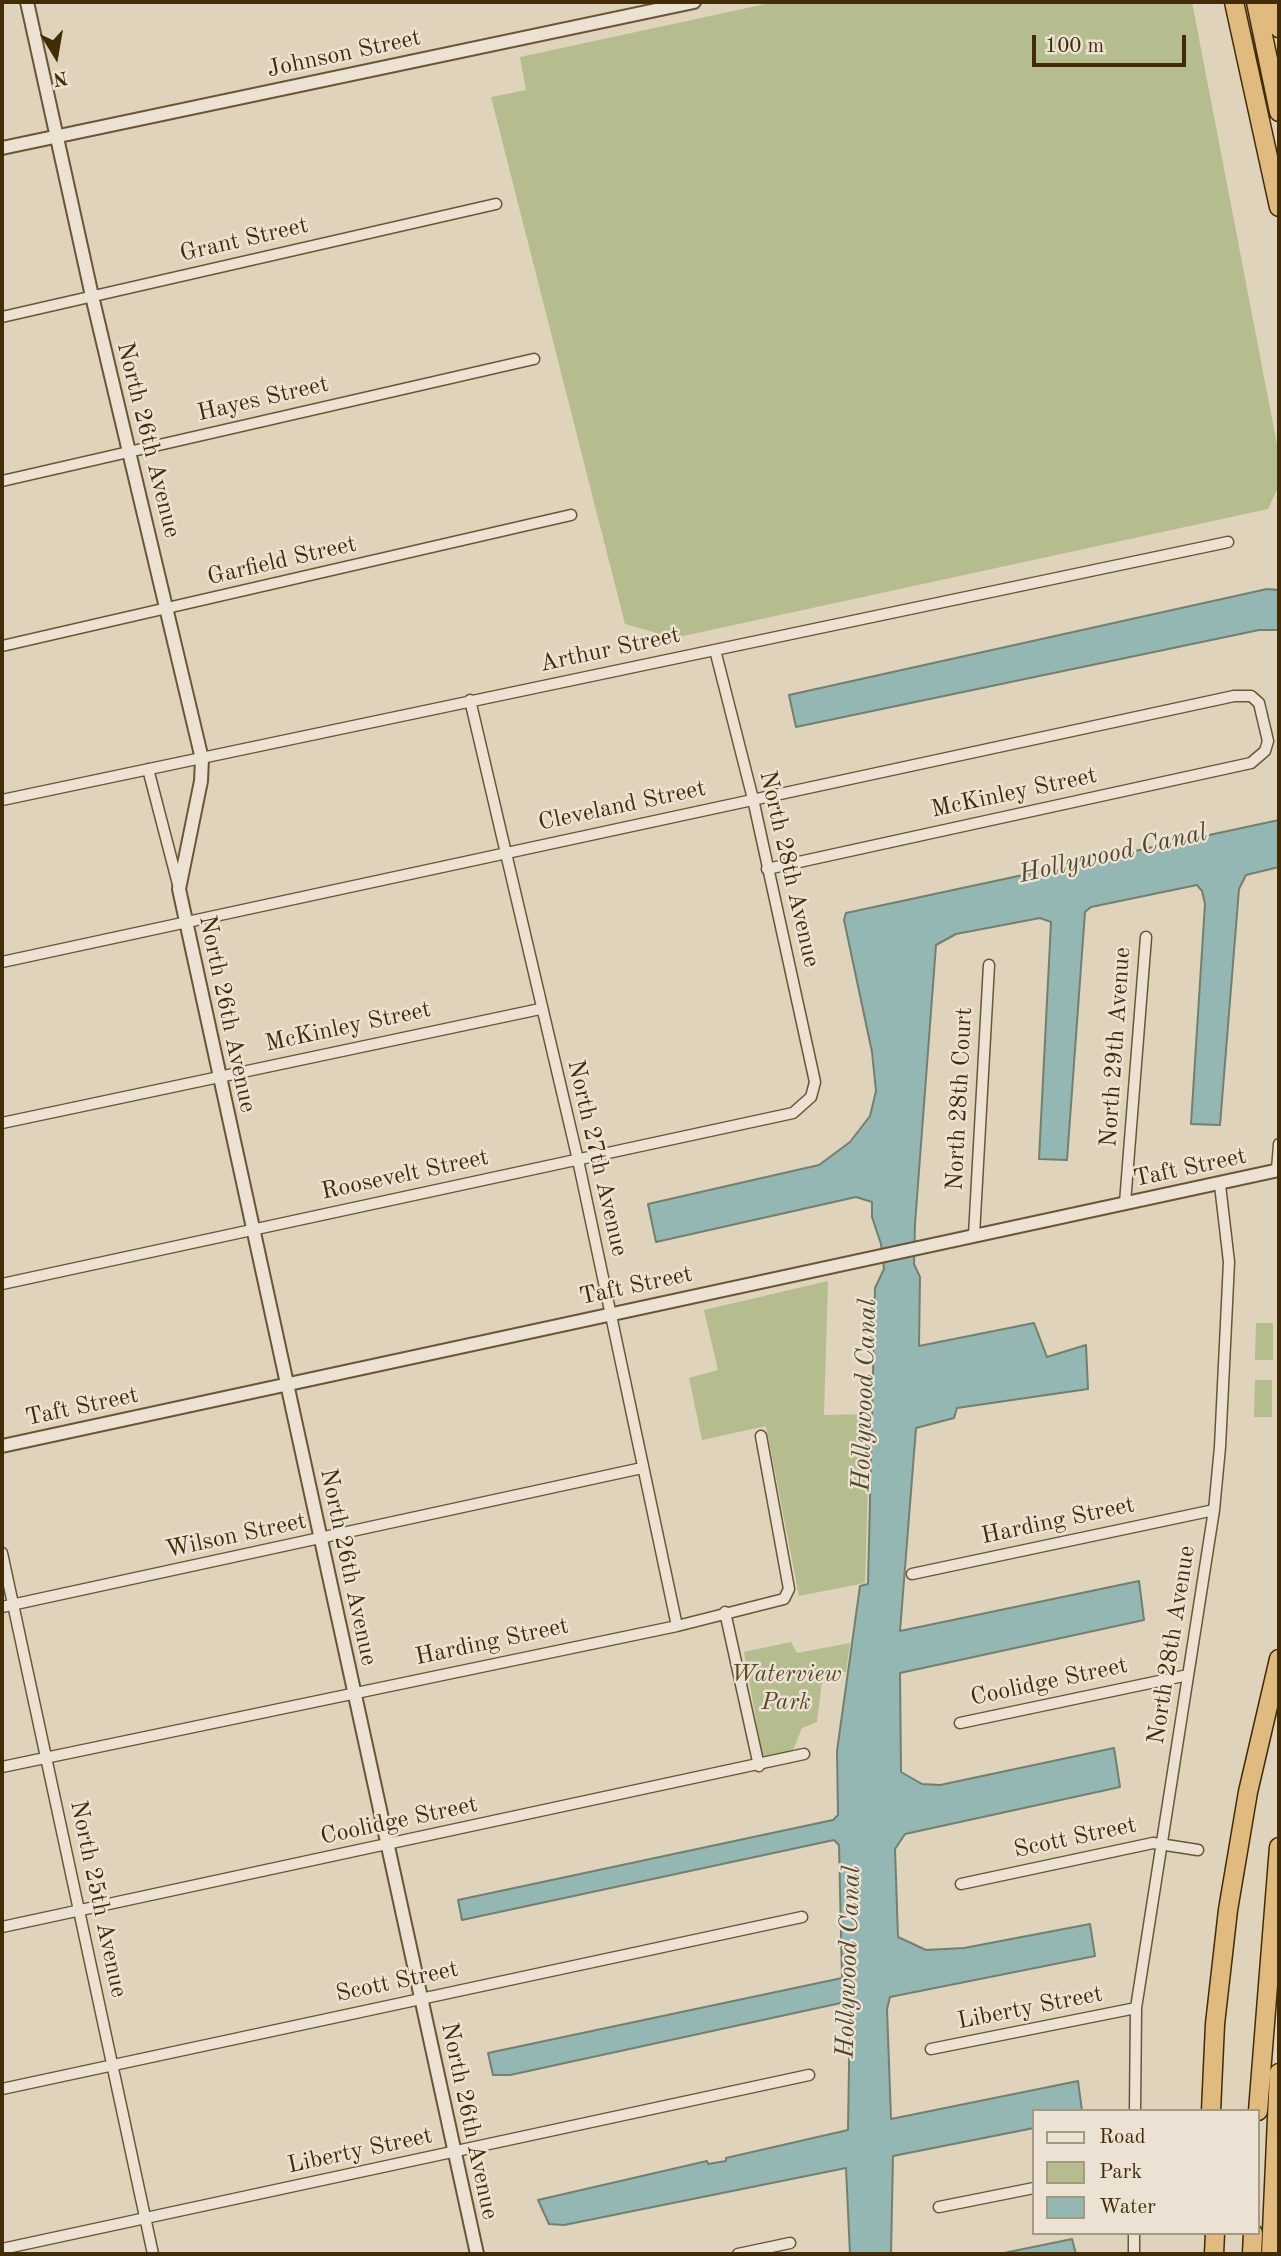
<!DOCTYPE html>
<style>
body{margin:0}
#map{position:relative;width:1281px;height:2256px;overflow:hidden;background:#e0d3bb;font-family:"Old Standard TT",serif}
canvas{display:block}
.frame{position:absolute;inset:0;border:4px solid #422b07;pointer-events:none}
.legend{position:absolute;left:1032px;top:2109px;width:228px;height:126px;box-sizing:border-box;background:#ebe2d3;border:2px solid #a79981;margin:0;padding:9px 12px;list-style:none;font-size:21px;color:#422b07}
.legend li{display:flex;align-items:center;gap:14px;height:35px}
.legend b{width:35px;border:2px solid #a79981}
.north{position:absolute;left:21px;top:21px;width:70px;height:70px;-webkit-text-stroke:5px #ebe2d3;paint-order:stroke;rotate:169deg;font-size:19px;font-weight:700;line-height:28px;text-align:center;color:#422b07}
.north::after{content:'';display:block;margin:auto;width:24px;height:32px;background:#422b07;clip-path:polygon(50% 0,100% 100%,50% 72%,0 100%)}
.scale{position:absolute;left:1032px;top:35px;width:154px;height:32px;box-sizing:border-box;border:4px solid #422b07;border-top:0;padding-left:9px;font-size:21px;line-height:24px;white-space:nowrap;color:#422b07;-webkit-text-stroke:5px #ebe2d3;paint-order:stroke}
</style>
<div id="map">
<canvas width="1281" height="2256"></canvas>
<div class="frame"></div>
<ul class="legend">
<li><b style="height:9px;background:#ebe2d3"></b>Road</li>
<li><b style="height:19px;background:#b5bc8e"></b>Park</li>
<li><b style="height:19px;background:#94b7b4"></b>Water</li>
</ul>
<div class="north">N</div>
<div class="scale">100 m</div>
</div>
<script>
const context = document.querySelector('canvas').getContext('2d');
context.lineJoin = 'round';
function fill(path, color) { context.fillStyle = color; context.fill(path, 'evenodd'); }
const poly = rows => new Path2D(rows.map(r => 'M' + r).join(''));
function strokePath(path, color, width, dash) { context.strokeStyle = color; context.lineWidth = width; context.lineCap = dash ? 'butt' : 'round'; context.setLineDash(dash || []); context.stroke(path); }
function write(font, color, halo, rows, align = 'center') {
  context.font = font + ' "Old Standard TT",serif'; context.lineWidth = 5; context.setLineDash([]); context.textBaseline = 'middle'; context.strokeStyle = halo; context.fillStyle = color; for (const [text, x, y, turn = 0] of rows) {
    context.save(); context.translate(x, y); context.rotate((+turn || 0) * Math.PI / 180); context.textAlign = isNaN(turn) ? turn : align; if (halo) context.strokeText(text, 0, 0); context.fillText(text, 0, 0); context.restore();
  }
}
fill(poly([
 [775,2,1192,2,1279,455,1279,485,1268,509,674,638,625,624,491,97,526,90,520,57],
 [828,1281,824,1415,870,1414,865,1583,799,1596,766,1426,702,1440,689,1378,718,1370,704,1310],
 [1256,1323,1273,1323,1273,1360,1255,1360],
 [1255,1380,1272,1380,1272,1417,1254,1417],
 [791,1642,797,1653,850,1643,846,1672,823,1673,817,1722,802,1728,793,1750,779,1757,763,1758,744,1652]
]), '#b5bc8e');
const water = poly([
 [1267,589,1279,590,1279,630,1259,630,796,727,789,695,1267,589],
 [1279,820,1279,867,1246,875,1239,889,1220,1125,1191,1124,1205,904,1202,891,1197,885,1091,907,1085,912,1067,1160,1039,1159,1051,922,1040,918,956,934,936,945,915,1224,914,1264,920,1277,919,1346,1034,1323,1047,1357,1086,1345,1088,1389,957,1408,954,1418,916,1428,900,1631,1139,1581,1144,1620,900,1673,901,1772,922,1784,940,1785,1114,1748,1120,1787,905,1834,895,1849,898,1937,926,1950,964,1948,1090,1924,1095,1956,890,1997,887,2009,891,2119,1078,2081,1082,2111,1034,2111,1034,2128,893,2156,891,2254,850,2254,846,2168,564,2225,549,2224,538,2200,707,2161,708,2164,726,2161,726,2158,848,2130,850,2001,510,2075,493,2075,488,2053,842,1978,839,1845,834,1840,462,1920,458,1900,833,1820,838,1815,837,1751,860,1586,868,1584,875,1288,884,1269,881,1244,872,1217,872,1202,856,1197,656,1242,648,1204,819,1165,850,1142,870,1116,876,1091,872,1052,844,920,846,913,1279,820],
 [1072,2239,1076,2254,999,2254,1072,2239]
]);
fill(water, '#94b7b4');
strokePath(water, '#737f6f', 2);
const minor = poly([
 [2,317,496,204],
 [2,481,534,359],
 [2,646,571,515],
 [470,700,578,1160,677,1626],
 [148,769,179,888],
 [2,800,1228,542],
 [2,962,1234,696,1251,696,1259,703,1268,741,1265,751,1251,763,767,869],
 [2,1123,540,1009],
 [1277,1170,1279,1144],
 [1125,1203,1146,937],
 [974,1235,989,965],
 [2,1284,793,1113,811,1097,815,1082,753,799,715,650],
 [2,1553,153,2254],
 [912,1574,1214,1510],
 [2,1607,642,1468],
 [725,1612,759,1766],
 [960,1723,1188,1675],
 [2,1767,677,1626,784,1599,789,1589,761,1436],
 [961,1884,1153,1843,1198,1850],
 [2,1927,804,1754],
 [931,2049,1136,2008],
 [2,2089,802,1917],
 [1135,2111,1136,2008,1214,1510,1220,1447,1229,1262,1220,1185],
 [939,2207,1034,2188],
 [2,2249,809,2075],
 [738,2254,790,2243],
 [1134,2254,1134,2233]
]);
const tertiary = poly([
 [27,2,92,296,202,759,201,781,179,889,477,2254],
 [2,148,694,2],
 [2,1446,1279,1170]
]);
const motorway = poly([
 [1234,2,1279,207],
 [1256,2,1279,112],
 [1273,2,1279,28],
 [1211,2111,1215,2024,1228,1910,1248,1792,1279,1659],
 [1258,2111,1279,1847],
 [1214,2254,1215,2233],
 [1252,2254,1253,2233],
 [1271,2254,1279,2073]
]);
strokePath(minor, '#6a5534', 13);
strokePath(tertiary, '#6a5534', 16);
strokePath(motorway, '#422b07', 21);
strokePath(minor, '#ebe2d3', 10);
strokePath(tertiary, '#ebe2d3', 12);
strokePath(motorway, '#e0ba7e', 18);
write('24px', '#422b07', '#ebe2d3', [
 ["Johnson Street",344,54,-12],
 ["Grant Street",244,240,-13],
 ["Hayes Street",263,399,-13],
 ["North 26th Avenue",148,440,76],
 ["Garfield Street",282,561,-13],
 ["Arthur Street",610,650,-12],
 ["McKinley Street",1014,793,-12],
 ["Cleveland Street",622,806,-12],
 ["North 28th Avenue",789,869,77],
 ["North 26th Avenue",227,1014,78],
 ["McKinley Street",348,1027,-12],
 ["North 29th Avenue",1116,1047,-86],
 ["North 28th Court",960,1099,-87],
 ["North 27th Avenue",597,1158,77],
 ["Taft Street",1190,1168,-12],
 ["Roosevelt Street",405,1175,-12],
 ["Taft Street",636,1286,-12],
 ["Taft Street",82,1407,-12],
 ["Harding Street",1058,1521,-12],
 ["Wilson Street",236,1536,-12],
 ["North 26th Avenue",348,1567,78],
 ["Harding Street",492,1642,-12],
 ["North 28th Avenue",1172,1645,-81],
 ["Coolidge Street",1049,1682,-12],
 ["Coolidge Street",399,1821,-12],
 ["Scott Street",1075,1838,-12],
 ["North 25th Avenue",98,1899,78],
 ["Scott Street",397,1982,-12],
 ["Liberty Street",1030,2008,-11],
 ["North 26th Avenue",469,2121,78],
 ["Liberty Street",360,2151,-12]
]);
write('italic 24px', '#594822', '#ebe2d3', [
 ["Waterview",786,1675],
 ["Park",786,1703]
]);
write('italic 26px', '#52472a', '#ebe2d3', [
 ["Hollywood Canal",1113,854,-13],
 ["Hollywood Canal",865,1395,-88],
 ["Hollywood Canal",849,1962,-88]
]);
</script>
